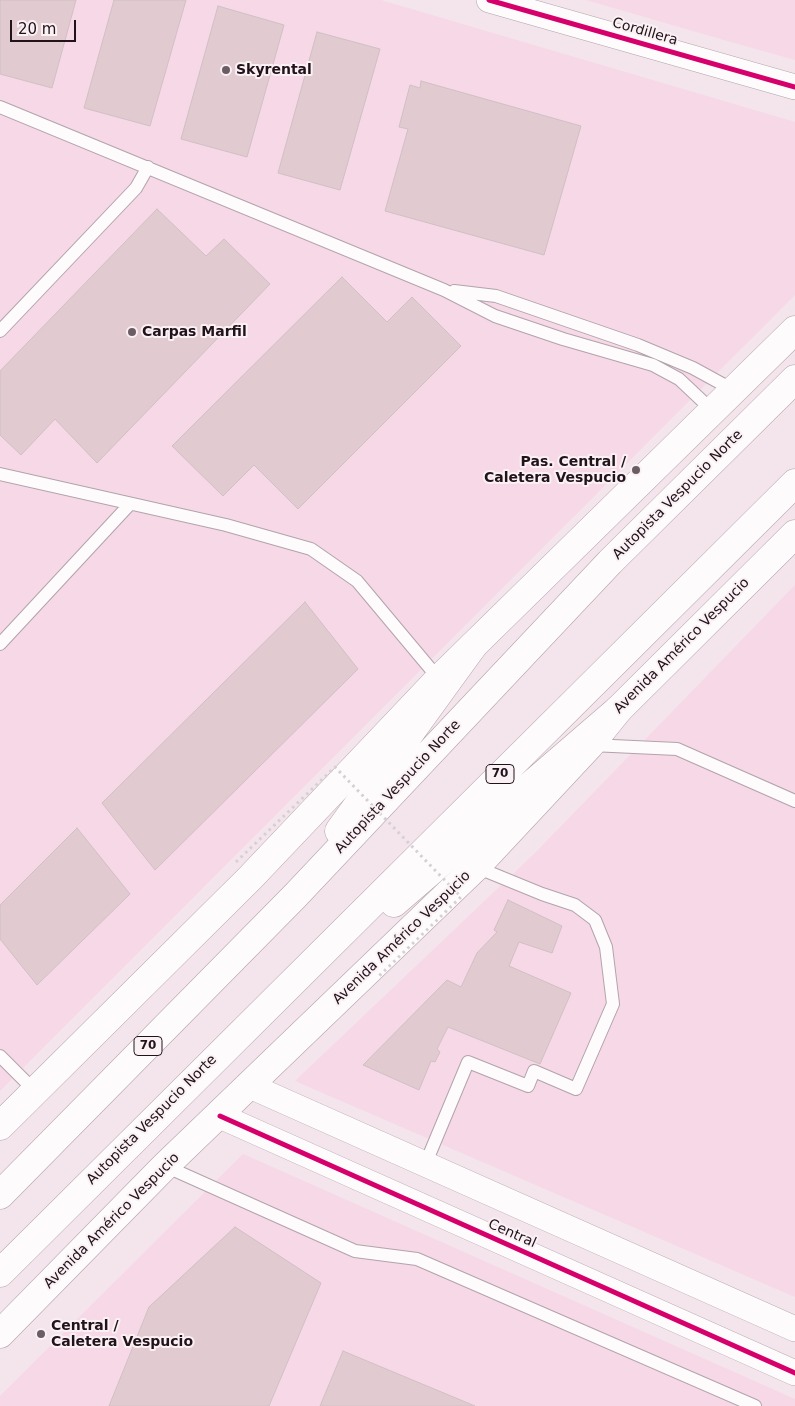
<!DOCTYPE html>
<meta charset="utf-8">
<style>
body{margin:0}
#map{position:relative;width:795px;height:1406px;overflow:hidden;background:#f4e4eb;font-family:"DejaVu Sans",sans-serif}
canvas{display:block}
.scale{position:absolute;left:10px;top:20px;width:66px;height:22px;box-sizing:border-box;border:2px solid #22121a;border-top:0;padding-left:6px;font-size:15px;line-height:18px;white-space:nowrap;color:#22121a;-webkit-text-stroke:4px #faf1f5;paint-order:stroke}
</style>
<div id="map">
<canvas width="795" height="1406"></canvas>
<div class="scale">20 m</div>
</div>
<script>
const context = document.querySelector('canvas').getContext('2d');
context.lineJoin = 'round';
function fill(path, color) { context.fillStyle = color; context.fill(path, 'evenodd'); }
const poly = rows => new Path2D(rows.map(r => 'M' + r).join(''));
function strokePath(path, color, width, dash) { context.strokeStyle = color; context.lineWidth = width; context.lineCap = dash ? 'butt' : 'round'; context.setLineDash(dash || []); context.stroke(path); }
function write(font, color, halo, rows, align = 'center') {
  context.font = font + ' "DejaVu Sans",sans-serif'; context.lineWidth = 4; context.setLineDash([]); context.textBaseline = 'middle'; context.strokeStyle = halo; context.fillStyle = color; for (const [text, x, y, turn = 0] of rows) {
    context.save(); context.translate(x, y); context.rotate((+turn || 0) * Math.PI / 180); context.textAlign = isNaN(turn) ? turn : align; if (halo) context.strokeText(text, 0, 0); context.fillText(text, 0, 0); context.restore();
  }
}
fill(poly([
 [0,0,381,0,795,122,795,295,0,1091],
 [586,0,795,0,795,60,724,40],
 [795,585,795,1297,295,1081,535,853],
 [243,1154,795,1399,795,1406,0,1406,0,1396]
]), '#f7d8e6');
const building = poly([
 [0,0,76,0,52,88,0,74,0,0],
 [114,0,186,0,150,126,84,108,114,0],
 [218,6,284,25,247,157,181,139,218,6],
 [317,32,380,49,340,190,278,173,317,32],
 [421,81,581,126,544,255,385,211,408,129,399,127,410,85,420,88,421,81],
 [157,209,206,256,224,239,270,284,97,463,55,419,21,455,0,435,0,371,157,209],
 [342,277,387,322,412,297,461,346,298,509,254,465,223,496,172,446,342,277],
 [305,602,358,669,155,870,102,803,305,602],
 [77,828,130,894,37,985,0,939,0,905,77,828],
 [508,900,562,926,552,953,519,942,509,966,571,993,540,1064,448,1027,437,1049,440,1052,435,1062,431,1061,419,1090,363,1065,447,980,461,987,477,953,497,932,494,930,508,900],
 [235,1227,321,1283,269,1406,109,1406,149,1307,235,1227],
 [343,1351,475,1406,320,1406,343,1351]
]);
fill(building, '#e1cbd0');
strokePath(building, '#d0c0c4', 1);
const service = poly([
 [0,107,444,290,495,316,563,339,653,365,679,379,713,411],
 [454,291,496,296,638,345,693,368,735,391],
 [0,331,136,188,148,167],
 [0,474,226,525,311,549,357,581,439,679],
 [0,644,130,504],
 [591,745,677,749,795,801],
 [0,1056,35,1091],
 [425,1165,468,1062,528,1086,534,1071,576,1089,613,1004,606,947,595,920,575,905,542,894,476,867],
 [165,1166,355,1251,417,1259,755,1406]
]);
const minor = poly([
 [489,0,795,87],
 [250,1086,795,1329],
 [220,1116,795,1373]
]);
const secondary = poly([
 [0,1126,250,878,439,679,795,330],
 [0,1334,165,1166,476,867,590,745,619,709,795,534]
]);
const motorway = poly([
 [339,831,473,646],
 [394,903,619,709],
 [0,1195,295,896,610,562,795,379],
 [0,1273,795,483]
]);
strokePath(service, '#b2a3aa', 14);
strokePath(minor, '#b2a3aa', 26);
strokePath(secondary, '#b2a3aa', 29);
strokePath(motorway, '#b2a3aa', 29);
strokePath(service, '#fdfbfc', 12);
strokePath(minor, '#fdfbfc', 25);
strokePath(secondary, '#fdfbfc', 28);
strokePath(motorway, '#fdfbfc', 28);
strokePath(poly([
 [236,862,335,767,461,897,379,976]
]), '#d5d0d2', 3, [2.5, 4]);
strokePath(poly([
 [489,0,795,87],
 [220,1116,795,1373]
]), '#d6006c', 5);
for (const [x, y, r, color] of [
 [226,70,5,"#6c5c63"],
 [132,332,5,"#6c5c63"],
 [636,470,5,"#6c5c63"],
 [41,1334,5,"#6c5c63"]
]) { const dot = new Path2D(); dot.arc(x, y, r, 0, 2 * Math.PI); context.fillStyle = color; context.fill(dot); strokePath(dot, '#faf1f5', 2); }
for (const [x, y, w] of [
 [500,774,28],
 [148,1046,28]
]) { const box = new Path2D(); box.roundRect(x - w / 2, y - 9.5, w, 19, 4); context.fillStyle = '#faf1f5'; context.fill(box); strokePath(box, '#22121a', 1); }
write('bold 12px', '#22121a', null, [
 ["70",500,774],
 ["70",148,1046]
]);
write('14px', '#22121a', '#faf1f5', [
 ["Cordillera",645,32,16],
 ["Autopista Vespucio Norte",678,495,-45],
 ["Avenida Américo Vespucio",682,646,-45],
 ["Autopista Vespucio Norte",398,787,-47],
 ["Avenida Américo Vespucio",402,938,-44],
 ["Autopista Vespucio Norte",152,1120,-45],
 ["Avenida Américo Vespucio",112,1221,-45],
 ["Central",512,1234,24]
]);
write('bold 14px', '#22121a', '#faf1f5', [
 ["Skyrental",236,70],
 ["Carpas Marfil",142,332],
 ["Pas. Central /",626,462,"right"],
 ["Caletera Vespucio",626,478,"right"],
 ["Central /",51,1326],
 ["Caletera Vespucio",51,1342]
], 'left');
</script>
